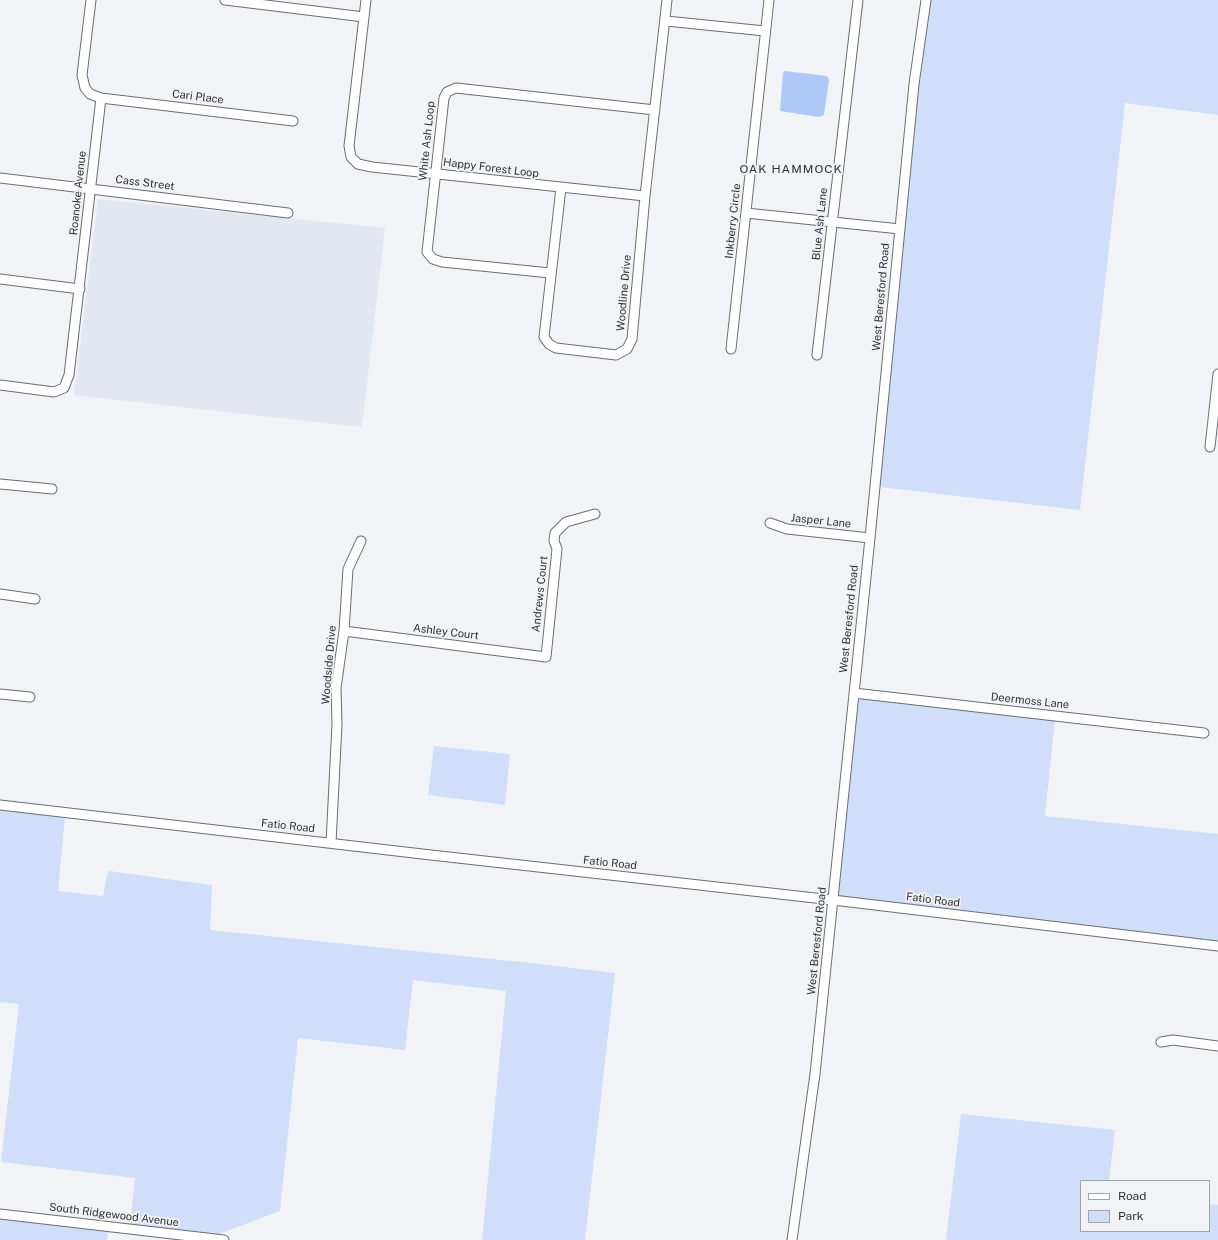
<!DOCTYPE html>
<style>
body{margin:0}
#map{position:relative;width:1218px;height:1240px;overflow:hidden;background:#f2f3f7;font-family:"Public Sans",sans-serif}
canvas{display:block}
.legend{position:absolute;left:1080px;top:1180px;width:130px;height:52px;box-sizing:border-box;background:#f2f3f7;border:1px solid #a4a5a8;margin:0;padding:5px 7px;list-style:none;font-size:12px;color:#303031}
.legend li{display:flex;align-items:center;gap:8px;height:20px}
.legend b{width:20px;border:1px solid #a4a5a8}
</style>
<div id="map">
<canvas width="1218" height="1240"></canvas>
<ul class="legend">
<li><b style="height:5px;background:#fff"></b>Road</li>
<li><b style="height:11px;background:#d0def9"></b>Park</li>
</ul>
</div>
<script>
const context = document.querySelector('canvas').getContext('2d');
context.lineJoin = 'round';
function fill(path, color) { context.fillStyle = color; context.fill(path, 'evenodd'); }
const poly = rows => new Path2D(rows.map(r => 'M' + r).join(''));
function strokePath(path, color, width, dash) { context.strokeStyle = color; context.lineWidth = width; context.lineCap = dash ? 'butt' : 'round'; context.setLineDash(dash || []); context.stroke(path); }
function write(font, color, halo, rows, align = 'center') {
  context.font = font + ' "Public Sans",sans-serif'; context.lineWidth = 3.5; context.setLineDash([]); context.textBaseline = 'middle'; context.strokeStyle = halo; context.fillStyle = color; for (const [text, x, y, turn = 0] of rows) {
    context.save(); context.translate(x, y); context.rotate((+turn || 0) * Math.PI / 180); context.textAlign = isNaN(turn) ? turn : align; if (halo) context.strokeText(text, 0, 0); context.fillText(text, 0, 0); context.restore();
  }
}
fill(poly([
 [98,199,385,228,362,427,74,395]
]), '#e2e7f1');
fill(poly([
 [930,0,1218,0,1218,115,1125,103,1080,510,879,487,917,85],
 [857,697,1055,719,1045,816,1218,834,1218,942,837,897],
 [434,746,510,754,505,805,428,795],
 [0,810,65,817,58,891,103,896,108,871,212,885,210,930,531,963,615,973,585,1240,482,1240,506,991,413,980,405,1050,298,1038,280,1211,216,1235,130,1225,135,1178,1,1162,19,1004,0,1002],
 [961,1114,1115,1130,1109,1181,1081,1181,1081,1231,1209,1231,1209,1204,1218,1205,1218,1240,946,1240],
 [0,1217,108,1230,107,1240,0,1240]
]), '#d0def9');
fill(poly([
 [785,71,827,76,829,80,824,115,819,117,780,111,782,85,783,73]
]), '#b0c8f8');
const minor = poly([
 [225,0,364,17],
 [366,0,349,146,351,157,358,164,372,167,645,196],
 [666,21,765,31],
 [101,98,293,121],
 [0,178,288,213],
 [561,188,544,337,549,344,556,348,616,355,627,349,632,339,645,196,667,0],
 [746,213,900,229],
 [550,273,442,262,433,259,427,252,444,98,447,92,456,88,655,110],
 [0,279,80,289],
 [731,349,769,0],
 [817,355,858,0],
 [0,385,54,392,64,388,69,375,101,98,90,94,85,88,82,75,91,0],
 [1210,447,1218,374],
 [0,484,52,489],
 [770,523,787,529,870,538],
 [0,594,35,599],
 [344,631,546,657,557,549,554,541,555,533,566,522,595,514],
 [854,693,1204,733],
 [0,694,30,697],
 [0,805,431,855,833,900,1218,946],
 [331,843,337,724,336,688,344,631,348,569,361,541],
 [1161,1042,1173,1040,1218,1046],
 [0,1214,224,1240],
 [792,1240,815,1074,870,538,914,84,926,0]
]);
strokePath(minor, '#6b6d70', 11);
strokePath(minor, '#fff', 9);
write('11px', '#303031', '#f2f3f7', [
 ["Cari Place",198,97,7],
 ["White Ash Loop",427,141,-84],
 ["Happy Forest Loop",491,168,7],
 ["Cass Street",145,183,7],
 ["Roanoke Avenue",78,193,-84],
 ["Inkberry Circle",733,221,-84],
 ["Blue Ash Lane",820,224,-84],
 ["Woodline Drive",624,293,-85],
 ["West Beresford Road",881,297,-85],
 ["Jasper Lane",821,521,6],
 ["Andrews Court",540,594,-84],
 ["West Beresford Road",849,619,-84],
 ["Ashley Court",446,632,7],
 ["Woodside Drive",329,665,-85],
 ["Deermoss Lane",1030,701,6],
 ["Fatio Road",288,826,6],
 ["Fatio Road",610,863,6],
 ["Fatio Road",933,900,7],
 ["West Beresford Road",817,941,-84],
 ["South Ridgewood Avenue",114,1215,7]
]);
context.letterSpacing = '1px';
write('12px', '#313235', '#f2f3f7', [
 ["OAK HAMMOCK",791,169]
]);
context.letterSpacing = '0px';
</script>
